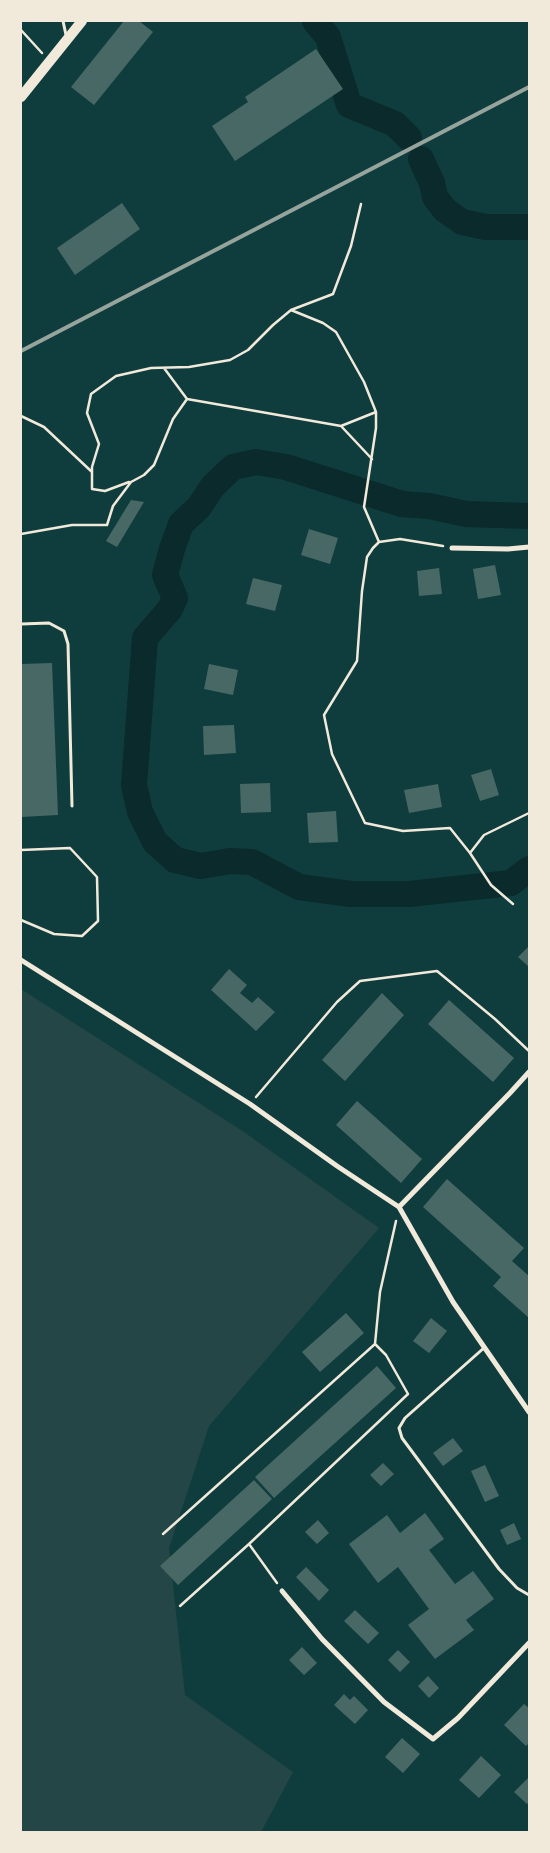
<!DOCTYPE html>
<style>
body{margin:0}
#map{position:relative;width:550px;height:1853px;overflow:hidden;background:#0f3d3e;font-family:"Golos Text",sans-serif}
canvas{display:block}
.frame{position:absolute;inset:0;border:22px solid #f1e9da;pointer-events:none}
</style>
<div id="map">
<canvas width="550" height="1853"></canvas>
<div class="frame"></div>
</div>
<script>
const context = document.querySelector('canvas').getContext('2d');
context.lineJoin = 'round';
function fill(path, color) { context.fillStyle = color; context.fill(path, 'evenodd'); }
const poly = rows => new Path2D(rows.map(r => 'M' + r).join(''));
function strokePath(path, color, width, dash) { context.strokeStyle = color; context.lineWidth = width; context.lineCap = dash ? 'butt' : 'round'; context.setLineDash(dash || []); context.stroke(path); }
fill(poly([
 [21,989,244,1132,379,1228,209,1426,169,1548,185,1695,293,1772,261,1832,21,1832]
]), '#244646');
strokePath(poly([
 [315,21,328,37,349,105,395,124,409,138],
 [421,159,432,183,435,197,445,210,462,222,486,227,529,227],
 [529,516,466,514,429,506,402,504,286,467,256,462,233,467,213,486,199,507,181,524,172,549,165,575,175,598,170,609,145,638,134,785,140,812,155,842,175,860,201,866,230,861,252,862,299,887,351,894,409,894,511,883,529,869]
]), '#0a2a2b', 26);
fill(poly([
 [124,21,139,21,153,32,94,105,71,87],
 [316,49,343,89,235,161,212,126,248,102,245,97],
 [122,203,140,229,75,275,57,248],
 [131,500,144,502,117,547,106,541],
 [309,529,338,538,330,564,301,555],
 [495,565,501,595,478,599,473,569],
 [439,568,442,594,419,596,417,571],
 [253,578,282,585,275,611,246,604],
 [52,663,58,815,21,817,21,664],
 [209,664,238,670,233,695,204,689],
 [234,725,236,753,204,755,203,726],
 [491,769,499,795,480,801,471,775],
 [270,783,271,812,241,813,240,784],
 [438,784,442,807,409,813,404,790],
 [336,811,338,842,309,843,307,813],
 [529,946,529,967,518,957],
 [229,969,247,985,240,993,252,1003,258,997,275,1012,256,1031,211,990],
 [382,993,404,1015,345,1081,322,1060],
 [449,1000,514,1058,493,1082,428,1024],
 [357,1101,422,1159,401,1183,336,1125],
 [447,1179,524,1248,512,1261,529,1276,529,1318,493,1286,501,1277,423,1207],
 [346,1313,364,1333,320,1372,302,1352],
 [431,1318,447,1331,429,1353,413,1341],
 [377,1366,396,1388,274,1498,255,1477],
 [453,1438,463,1451,443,1466,433,1453],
 [383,1463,394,1474,381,1486,370,1475],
 [485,1465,499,1496,485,1502,471,1471],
 [254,1480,272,1499,178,1585,160,1566],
 [425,1513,444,1539,429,1550,455,1584,473,1571,494,1599,466,1620,474,1630,435,1659,408,1625,429,1609,398,1567,378,1583,349,1544,387,1515,400,1533],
 [318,1520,329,1533,317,1544,305,1532],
 [514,1523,521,1539,507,1545,500,1530],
 [306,1567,329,1590,319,1601,296,1577],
 [355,1610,379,1633,368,1644,344,1621],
 [302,1647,317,1663,304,1675,289,1660],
 [398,1650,410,1662,400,1672,388,1660],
 [428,1676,439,1688,429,1698,418,1686],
 [344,1694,350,1700,354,1696,368,1710,355,1724,334,1705],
 [524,1704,529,1708,529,1743,526,1746,504,1725],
 [402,1738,420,1754,403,1773,385,1757],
 [481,1756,501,1775,479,1798,459,1780],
 [529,1777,529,1802,527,1804,514,1792]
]), '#486865');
strokePath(poly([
 [21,30,42,53],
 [164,368,187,399],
 [376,412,376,428,364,507,379,542,400,539,443,546],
 [21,416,44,427,92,472],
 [341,426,372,459],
 [129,482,105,491,92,489,92,467,99,444,87,413,91,394,116,376,151,368,189,367,230,360,248,350,273,325,291,310],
 [21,534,72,525,107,525,113,506,131,482,144,475,154,465,173,419,187,399,341,426,376,412,364,382,336,332,323,323,291,310,333,294,351,246,361,204],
 [379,542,373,548,367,557,362,591,357,661,324,715,332,754,365,823,403,831,450,828,470,853,491,885,513,904],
 [21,850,70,848,97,877,98,921,82,936,54,934,21,920],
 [470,853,484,835,529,813],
 [256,1097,337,1002,360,981,437,971,495,1019,529,1051],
 [375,1344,380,1292,396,1221],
 [163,1534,375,1344,386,1355,408,1394,249,1544,180,1606],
 [249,1544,277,1583]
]), '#f1e9da', 2.5);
strokePath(poly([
 [63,21,66,35],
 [21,624,49,623,64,631,68,644,72,806],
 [485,1347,405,1418,399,1428,402,1438,499,1569,517,1588,529,1595]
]), '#f1e9da', 3);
strokePath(poly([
 [452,548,508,549,529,547],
 [21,960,250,1104,337,1166,399,1207,453,1302,529,1412],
 [399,1207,510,1093,529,1072],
 [282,1591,322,1639,384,1702,433,1739,458,1718,529,1643]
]), '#f1e9da', 5);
strokePath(poly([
 [21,97,82,21]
]), '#f1e9da', 10);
strokePath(poly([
 [21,351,529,87]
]), '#97a49c', 4);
</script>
